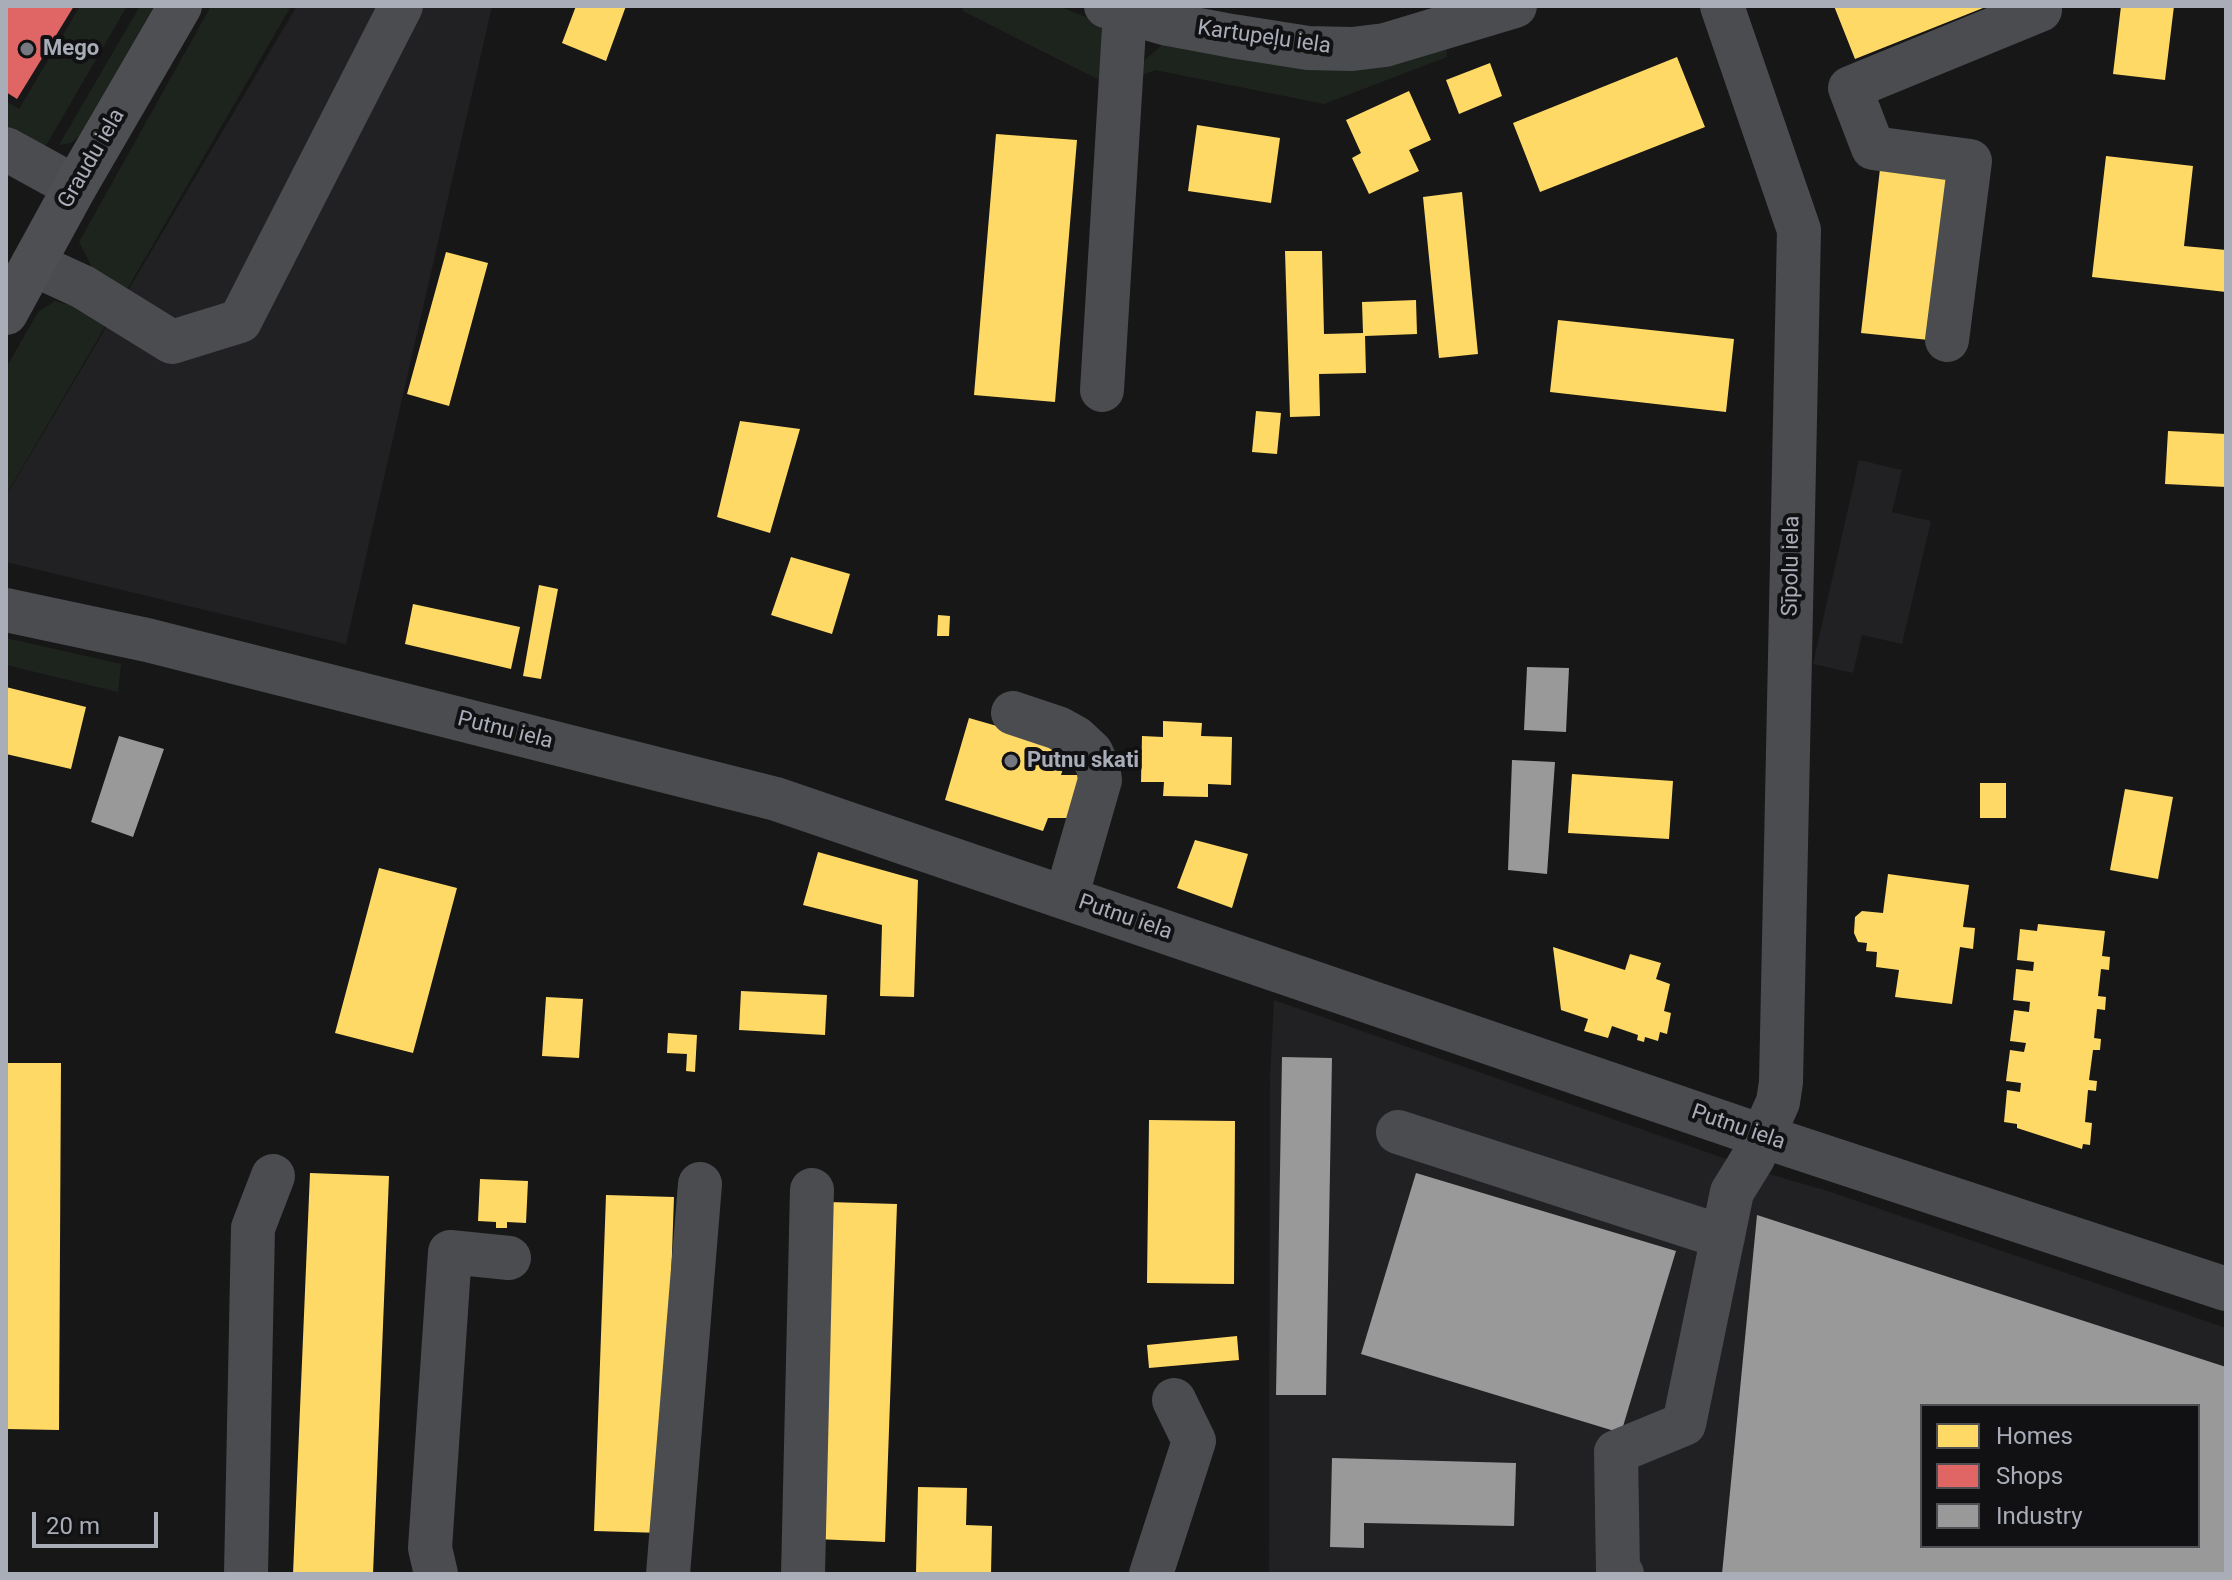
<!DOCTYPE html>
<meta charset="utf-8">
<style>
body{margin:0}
#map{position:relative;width:2232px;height:1580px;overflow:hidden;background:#171717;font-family:Roboto,sans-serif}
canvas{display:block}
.frame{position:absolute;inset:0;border:8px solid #a8adb8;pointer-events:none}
.legend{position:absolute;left:1920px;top:1404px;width:280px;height:144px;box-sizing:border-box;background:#111113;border:2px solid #4d4f55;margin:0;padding:10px 14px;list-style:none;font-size:24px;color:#a8adb8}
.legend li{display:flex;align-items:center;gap:16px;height:40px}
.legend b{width:40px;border:2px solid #4d4f55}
.scale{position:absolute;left:32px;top:1512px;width:126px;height:36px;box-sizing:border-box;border:4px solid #a8adb8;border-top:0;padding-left:10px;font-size:24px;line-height:28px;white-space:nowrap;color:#a8adb8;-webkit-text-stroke:6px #111113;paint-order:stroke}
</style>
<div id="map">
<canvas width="2232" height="1580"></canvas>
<div class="frame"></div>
<ul class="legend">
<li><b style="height:22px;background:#ffd966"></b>Homes</li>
<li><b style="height:22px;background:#e06666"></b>Shops</li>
<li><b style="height:22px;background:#999"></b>Industry</li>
</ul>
<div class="scale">20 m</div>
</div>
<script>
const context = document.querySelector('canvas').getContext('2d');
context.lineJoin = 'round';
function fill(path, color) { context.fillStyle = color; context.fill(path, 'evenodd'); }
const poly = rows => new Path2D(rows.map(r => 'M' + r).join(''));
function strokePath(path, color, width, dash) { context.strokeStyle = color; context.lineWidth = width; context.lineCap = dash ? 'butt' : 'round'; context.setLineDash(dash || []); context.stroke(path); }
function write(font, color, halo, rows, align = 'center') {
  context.font = font + ' Roboto,sans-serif'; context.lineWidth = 8; context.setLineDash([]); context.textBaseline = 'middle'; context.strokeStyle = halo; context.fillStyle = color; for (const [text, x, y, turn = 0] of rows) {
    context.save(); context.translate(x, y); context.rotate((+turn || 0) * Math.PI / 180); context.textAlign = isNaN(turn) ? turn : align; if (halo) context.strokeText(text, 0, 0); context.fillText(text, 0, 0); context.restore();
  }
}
fill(poly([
 [297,6,492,6,346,644,6,562,6,496],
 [1859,460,1902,470,1892,512,1931,521,1902,644,1862,635,1853,673,1813,664],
 [1274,1000,1769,1174,1828,1191,2226,1328,2226,1574,1269,1574,1270,1077],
 [1922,1406,2198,1406,2198,1546,1922,1546]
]), '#212123');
fill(poly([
 [80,6,127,6,44,149,6,129,6,101,19,109],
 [140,6,154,6,79,136,71,143,59,145],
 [211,6,291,6,122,298,102,287,79,242],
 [963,6,1058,6,1114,28,1107,84,963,11],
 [1446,44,1447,57,1324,104,1155,70,1135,78,1145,60,1162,45],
 [55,301,81,308,106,325,6,495,6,368,38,312],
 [6,638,121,664,118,692,6,665]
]), '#1d241e');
fill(poly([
 [576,6,626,6,606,61,562,43],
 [1834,6,1988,6,1855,59],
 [2121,6,2174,6,2165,80,2113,74],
 [1677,57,1705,127,1540,192,1513,123],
 [1490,63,1502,96,1459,114,1446,80],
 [1409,91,1431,140,1409,150,1419,171,1369,194,1352,158,1361,153,1346,120],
 [1197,125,1280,138,1271,203,1188,191],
 [996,134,1077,140,1055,402,974,395],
 [2106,156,2193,166,2184,246,2226,250,2226,292,2092,277],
 [1880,169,1948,176,1929,340,1861,333],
 [1462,192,1478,354,1439,358,1423,197],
 [1285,251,1322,251,1324,334,1363,333,1362,302,1416,300,1417,334,1365,336,1366,373,1319,374,1320,416,1290,417],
 [446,252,488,263,449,406,407,394],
 [1558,320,1734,339,1726,412,1550,392],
 [1256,411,1281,413,1277,454,1252,452],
 [740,421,800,429,770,533,717,517],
 [2168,431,2226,434,2226,487,2165,484],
 [791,557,850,574,832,634,771,615],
 [539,585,558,589,541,679,523,676],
 [413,604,520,627,511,669,405,644],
 [938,615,950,616,949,636,937,636],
 [6,687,86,707,71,769,6,754],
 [969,718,1070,747,1061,775,1081,775,1080,818,1048,818,1043,831,945,800],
 [1163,721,1202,723,1201,736,1232,737,1231,785,1208,784,1208,797,1163,796,1164,782,1141,782,1142,736,1163,737],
 [1572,774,1673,781,1669,839,1568,833],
 [1980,783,2006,783,2006,818,1980,818],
 [2125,789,2173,797,2158,879,2110,870],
 [1195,840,1248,854,1232,908,1177,888],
 [818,852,918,880,914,997,880,996,882,925,803,905],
 [379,868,457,888,413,1053,335,1033],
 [1888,874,1969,885,1963,927,1975,928,1973,949,1960,947,1952,1004,1895,997,1899,970,1876,967,1877,952,1866,951,1867,943,1858,942,1854,933,1855,917,1862,911,1883,913],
 [2038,924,2105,931,2102,956,2110,957,2109,970,2101,969,2098,996,2106,997,2105,1010,2097,1009,2094,1038,2101,1039,2100,1050,2093,1050,2089,1080,2097,1081,2096,1091,2088,1090,2085,1122,2092,1123,2090,1145,2083,1144,2082,1149,2017,1128,2017,1124,2004,1122,2007,1090,2020,1092,2021,1083,2006,1081,2010,1050,2024,1052,2026,1043,2010,1041,2014,1010,2029,1012,2030,1002,2013,1000,2016,969,2033,971,2034,962,2017,960,2020,929,2037,931],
 [1553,947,1625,970,1630,954,1661,963,1656,979,1670,984,1664,1011,1671,1013,1667,1034,1660,1032,1658,1041,1645,1037,1644,1042,1637,1040,1638,1035,1612,1026,1608,1038,1584,1031,1588,1019,1561,1010],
 [741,991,827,995,825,1035,739,1030],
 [546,997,583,999,579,1058,542,1056],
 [668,1033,697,1035,695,1072,686,1071,687,1054,667,1053],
 [6,1063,61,1063,59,1430,6,1429],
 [1149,1120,1235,1121,1234,1284,1147,1283],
 [310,1173,389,1176,373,1574,293,1574],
 [480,1179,528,1181,526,1223,507,1222,507,1228,496,1228,496,1222,478,1221],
 [606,1195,674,1197,662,1533,594,1531],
 [828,1202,897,1204,885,1542,816,1539],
 [1237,1336,1239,1360,1149,1368,1147,1345],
 [918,1487,967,1488,966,1525,992,1526,991,1574,916,1573]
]), '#ffd966');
fill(poly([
 [6,6,74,6,17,99,6,92]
]), '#e06666');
fill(poly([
 [1527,667,1569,668,1566,732,1524,730],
 [119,736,164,749,133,837,91,822],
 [1512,760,1555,762,1547,874,1508,870],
 [1282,1057,1332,1058,1326,1395,1276,1395],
 [1416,1173,1676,1251,1621,1433,1361,1354],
 [1757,1215,2226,1367,2226,1574,1722,1574],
 [1922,1406,2198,1406,2198,1546,1922,1546],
 [1332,1458,1516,1463,1514,1526,1364,1523,1364,1548,1330,1547]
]), '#999');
strokePath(poly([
 [1106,6,1168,24,1232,36,1308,48,1352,49,1385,45,1515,6],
 [6,149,75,187],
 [33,264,83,287,172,342,240,321,401,6],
 [1947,340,1970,161,1873,148,1850,88,2040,10,2040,6],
 [1102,390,1125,12],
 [6,610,147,640,776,799,1762,1136,2226,1289],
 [1013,713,1058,728,1076,738,1091,752,1098,767,1100,780,1066,898],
 [1398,1132,1723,1237],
 [246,1574,253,1228,273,1176],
 [436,1574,430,1548,450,1252,509,1258],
 [668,1574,700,1184],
 [803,1574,812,1190],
 [1151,1574,1194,1441,1174,1400],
 [1622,1574,1618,1570,1616,1452,1684,1424,1732,1192,1753,1158,1778,1102,1781,1082,1799,230,1722,6]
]), '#4b4c50', 44);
strokePath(poly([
 [6,313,75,187,180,6]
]), '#4d4f52', 44);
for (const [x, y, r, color] of [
 [27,49,8,"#757880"],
 [1011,761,8,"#757880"]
]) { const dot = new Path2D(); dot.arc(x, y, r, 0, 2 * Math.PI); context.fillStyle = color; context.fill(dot); strokePath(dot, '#111113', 3); }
write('22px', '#a8adb8', '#111113', [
 ["Kartupeļu iela",1264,38,8],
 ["Graudu iela",92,159,-60],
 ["Sīpolu iela",1792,566,-89],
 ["Putnu iela",505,731,14],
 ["Putnu iela",1125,918,19],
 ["Putnu iela",1738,1128,19]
]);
write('bold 22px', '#a8adb8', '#111113', [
 ["Mego",43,49],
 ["Putnu skati",1027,761]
], 'left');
</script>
